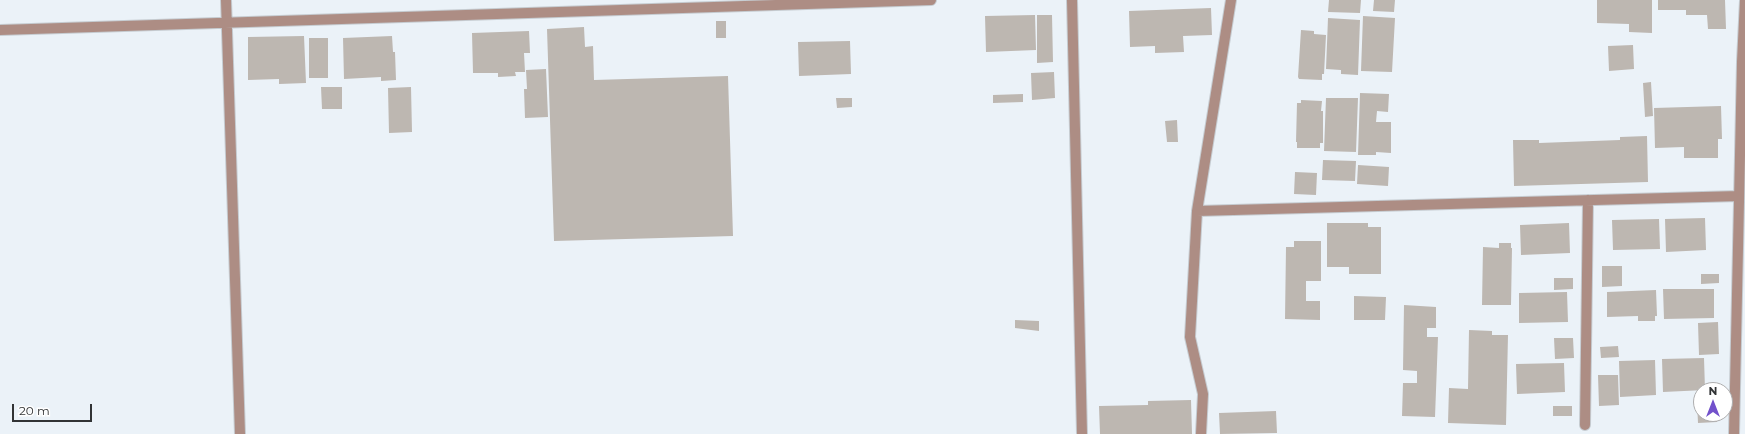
<!DOCTYPE html>
<style>
body{margin:0}
#map{position:relative;width:1745px;height:434px;overflow:hidden;background:#ebf2f8;font-family:Montserrat,sans-serif}
canvas{display:block}
.north{position:absolute;left:1693px;top:382px;width:40px;height:40px;box-sizing:border-box;background:#fff;border:1px solid #adadae;border-radius:50%;rotate:0deg;font-size:11px;font-weight:700;line-height:16px;text-align:center;color:#313335}
.north::after{content:'';display:block;margin:auto;width:14px;height:18px;background:#7251cb;clip-path:polygon(50% 0,100% 100%,50% 72%,0 100%)}
.scale{position:absolute;left:12px;top:404px;width:80px;height:18px;box-sizing:border-box;border:2px solid #313335;border-top:0;padding-left:5px;font-size:12px;line-height:14px;white-space:nowrap;color:#313335;-webkit-text-stroke:3px #fff;paint-order:stroke}
</style>
<div id="map">
<canvas width="1745" height="434"></canvas>
<div class="north">N</div>
<div class="scale">20 m</div>
</div>
<script>
const context = document.querySelector('canvas').getContext('2d');
context.lineJoin = 'round';
function fill(path, color) { context.fillStyle = color; context.fill(path, 'evenodd'); }
const poly = rows => new Path2D(rows.map(r => 'M' + r).join(''));
function strokePath(path, color, width, dash) { context.strokeStyle = color; context.lineWidth = width; context.lineCap = dash ? 'butt' : 'round'; context.setLineDash(dash || []); context.stroke(path); }
fill(poly([
 [1329,0,1361,0,1360,13,1328,12],
 [1374,0,1395,0,1394,12,1373,11],
 [1597,0,1652,0,1652,33,1629,32,1629,24,1597,23],
 [1658,0,1725,0,1726,29,1708,29,1707,15,1686,15,1686,10,1658,10],
 [1211,8,1212,35,1183,36,1184,52,1155,53,1155,46,1130,47,1129,11],
 [1035,15,1036,50,986,52,985,16],
 [1037,15,1052,15,1053,62,1037,63],
 [1363,16,1395,18,1392,72,1361,71],
 [1328,18,1360,20,1358,75,1341,74,1341,70,1326,69],
 [716,21,726,21,726,38,716,38],
 [584,27,585,47,593,46,594,80,728,76,733,236,554,241,547,29],
 [1301,30,1314,31,1314,34,1326,35,1324,74,1322,74,1322,80,1299,79,1298,77],
 [529,31,530,53,524,53,525,72,515,72,516,76,498,77,498,73,473,73,472,33],
 [304,36,306,83,279,84,279,79,248,80,248,37],
 [392,36,393,52,395,52,396,80,381,81,381,77,344,79,343,38],
 [309,38,328,38,328,78,309,78],
 [850,41,851,74,799,76,798,42],
 [1633,45,1634,69,1609,71,1608,46],
 [546,69,548,117,525,118,524,89,527,89,526,70],
 [1054,72,1055,98,1032,100,1031,73],
 [1651,82,1653,116,1645,117,1643,83],
 [321,87,342,87,342,109,322,109],
 [411,87,412,132,389,133,388,88],
 [1360,93,1389,94,1388,112,1377,111,1376,122,1391,122,1391,153,1376,152,1376,155,1358,155],
 [1023,94,1023,102,993,103,993,95],
 [836,98,852,98,852,107,837,108],
 [1326,98,1358,98,1356,152,1324,151],
 [1301,100,1322,101,1321,111,1323,111,1323,143,1320,143,1320,148,1297,148,1297,142,1296,142,1297,103,1301,103],
 [1721,106,1722,139,1718,139,1718,158,1684,158,1684,147,1655,148,1654,108],
 [1177,120,1178,142,1167,142,1165,121],
 [1647,136,1648,182,1514,186,1513,140,1539,140,1539,143,1620,140,1620,137],
 [1323,160,1356,161,1355,181,1322,180],
 [1358,165,1389,167,1388,186,1357,184],
 [1295,172,1317,173,1316,195,1294,194],
 [1705,218,1706,250,1666,252,1665,219],
 [1659,219,1660,249,1613,250,1612,220],
 [1327,223,1368,223,1368,227,1381,227,1381,274,1349,274,1349,267,1327,267],
 [1569,223,1570,253,1521,255,1520,225],
 [1294,241,1321,241,1321,281,1306,281,1306,301,1320,301,1320,320,1285,319,1286,247,1294,247],
 [1499,243,1511,243,1511,248,1512,248,1511,305,1482,305,1483,247,1499,248],
 [1602,266,1622,266,1622,286,1602,287],
 [1701,274,1719,274,1719,283,1701,284],
 [1554,278,1573,278,1573,289,1554,290],
 [1663,289,1714,289,1714,318,1664,319],
 [1656,290,1657,316,1655,316,1655,321,1638,321,1638,316,1607,317,1607,292],
 [1567,292,1568,322,1519,323,1519,293],
 [1354,296,1386,297,1385,320,1354,320],
 [1404,305,1436,307,1436,328,1427,328,1427,337,1438,337,1435,417,1402,416,1403,383,1417,383,1417,371,1403,370],
 [1015,320,1039,321,1039,331,1015,328],
 [1718,322,1719,354,1699,355,1698,323],
 [1469,330,1492,331,1492,335,1508,335,1506,425,1448,423,1449,388,1468,389],
 [1554,338,1573,338,1574,358,1555,359],
 [1618,346,1619,357,1601,358,1600,347],
 [1704,358,1705,390,1663,392,1662,359],
 [1655,360,1656,395,1620,397,1619,361],
 [1564,363,1565,392,1517,394,1516,364],
 [1598,375,1618,375,1619,405,1599,406],
 [1191,400,1192,434,1100,434,1099,406,1148,405,1148,401],
 [1701,401,1701,414,1717,414,1717,422,1698,423,1697,402],
 [1553,406,1572,406,1572,416,1553,416],
 [1276,411,1277,433,1220,434,1219,413]
]), '#bdb7b1');
const minor = poly([
 [226,0,240,434],
 [1072,0,1082,434],
 [0,30,931,0],
 [1197,211,1739,196],
 [1585,425,1588,200],
 [1201,434,1203,394,1190,337,1197,211,1231,0],
 [1734,434,1742,62,1745,0]
]);
strokePath(minor, '#c6ccd1', 12);
strokePath(minor, '#ad8d84', 10);
</script>
